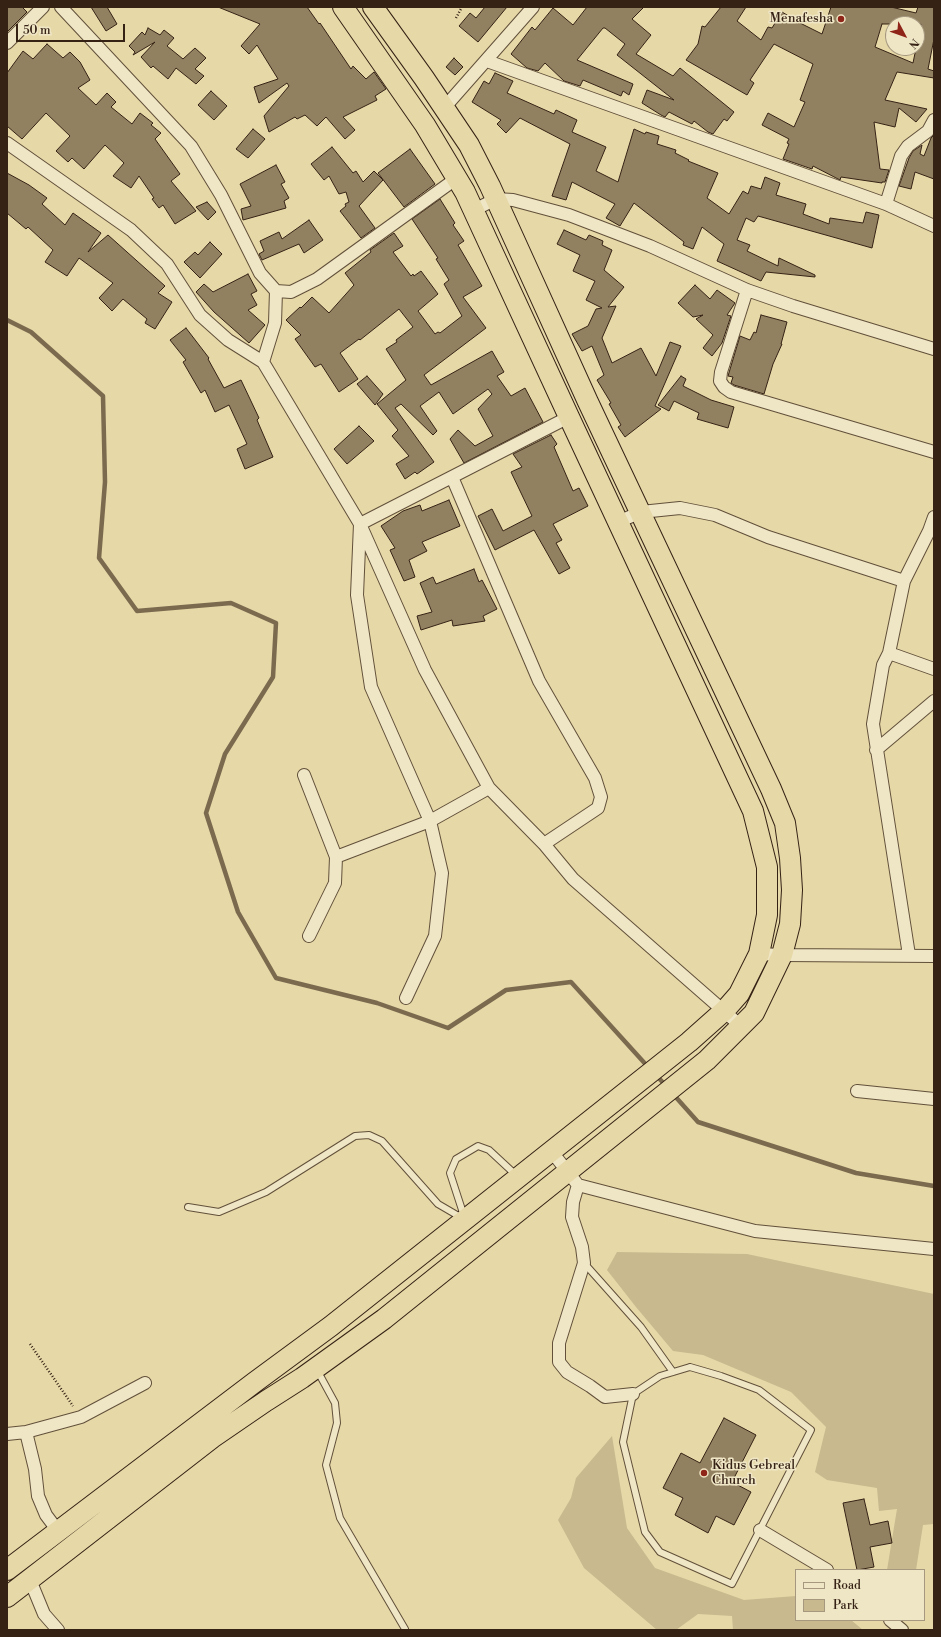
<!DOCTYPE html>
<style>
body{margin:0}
#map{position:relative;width:941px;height:1637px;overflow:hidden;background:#e6d8a7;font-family:"Libre Bodoni",serif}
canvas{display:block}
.frame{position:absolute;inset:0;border:8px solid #362215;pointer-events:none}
.legend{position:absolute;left:795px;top:1569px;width:130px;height:52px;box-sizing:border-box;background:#efe6c6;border:1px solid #a5987f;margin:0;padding:5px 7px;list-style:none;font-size:12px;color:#362215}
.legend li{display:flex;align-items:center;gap:8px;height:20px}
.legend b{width:20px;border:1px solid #a5987f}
.north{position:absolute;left:885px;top:16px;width:40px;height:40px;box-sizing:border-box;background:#efe6c6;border:1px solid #a5987f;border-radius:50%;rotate:131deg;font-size:11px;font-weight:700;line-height:16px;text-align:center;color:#362215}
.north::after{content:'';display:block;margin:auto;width:14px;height:18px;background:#8f2418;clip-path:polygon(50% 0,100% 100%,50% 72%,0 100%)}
.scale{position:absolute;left:16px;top:24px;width:109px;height:18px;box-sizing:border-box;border:2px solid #362215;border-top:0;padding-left:5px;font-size:12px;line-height:14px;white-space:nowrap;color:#362215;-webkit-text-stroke:3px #efe6c6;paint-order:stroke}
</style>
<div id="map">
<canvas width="941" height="1637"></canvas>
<div class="frame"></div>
<ul class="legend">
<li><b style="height:5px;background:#efe6c6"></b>Road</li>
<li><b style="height:11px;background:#c8b98e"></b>Park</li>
</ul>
<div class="north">N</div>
<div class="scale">50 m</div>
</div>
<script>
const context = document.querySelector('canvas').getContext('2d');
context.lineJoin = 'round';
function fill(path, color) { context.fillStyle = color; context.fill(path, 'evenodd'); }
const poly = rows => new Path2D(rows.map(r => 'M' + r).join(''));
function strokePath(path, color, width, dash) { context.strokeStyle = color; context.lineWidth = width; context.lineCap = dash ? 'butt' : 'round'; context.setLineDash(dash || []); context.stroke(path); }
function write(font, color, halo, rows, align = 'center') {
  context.font = font + ' "Libre Bodoni",serif'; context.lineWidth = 3; context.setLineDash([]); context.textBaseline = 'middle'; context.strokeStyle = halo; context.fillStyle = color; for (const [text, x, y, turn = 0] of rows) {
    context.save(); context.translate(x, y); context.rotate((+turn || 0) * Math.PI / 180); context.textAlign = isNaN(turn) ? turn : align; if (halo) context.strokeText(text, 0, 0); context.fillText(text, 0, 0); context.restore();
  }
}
fill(poly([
 [617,1252,747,1254,934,1294,934,1524,923,1525,916,1570,887,1570,897,1509,879,1511,877,1488,827,1480,815,1472,826,1427,791,1392,703,1355,673,1351,636,1307,607,1270],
 [612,1436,627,1528,655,1568,744,1600,796,1596,796,1620,851,1620,863,1630,733,1630,732,1616,698,1614,676,1630,657,1630,584,1568,558,1520,571,1498,576,1478]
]), '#c8b98e');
strokePath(poly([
 [7,320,31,332,103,396,105,482,99,558,137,611,231,603,276,623,273,677,225,754,206,813,238,912,276,978,377,1003,448,1028,506,990,571,982,649,1068],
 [656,1075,667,1087],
 [673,1094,698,1122,856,1173,934,1186]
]), '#7c6a4f', 4.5);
const building = poly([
 [7,7,22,7,27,12,7,32,7,7],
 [91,7,107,7,117,24,106,31,91,7],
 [218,7,307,7,319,24,320,23,351,69,353,66,366,79,374,72,386,89,375,96,377,100,343,117,355,130,345,139,326,117,317,126,305,115,297,119,295,117,269,132,264,116,289,86,287,83,259,103,254,87,278,79,257,45,249,54,241,46,260,24,218,7],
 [485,7,507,7,478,42,459,26,470,13,476,18,485,7],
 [587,7,644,7,632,19,651,35,636,54,673,76,680,68,734,112,727,121,724,119,713,134,708,132,694,121,692,124,669,112,665,117,661,115,642,103,647,90,674,100,617,55,625,44,605,28,603,28,577,60,633,84,629,95,623,91,621,96,583,80,580,86,564,81,545,63,538,71,527,68,511,54,532,27,535,30,553,8,573,25,587,7],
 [721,7,746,7,737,21,761,40,768,27,772,28,782,12,802,24,822,34,831,7,891,7,916,13,918,7,934,7,934,39,928,69,934,71,934,78,897,72,885,100,927,109,916,122,899,108,895,127,874,122,880,169,889,170,885,182,882,182,882,183,841,177,840,180,813,166,812,169,783,159,789,144,787,143,789,139,762,125,768,113,794,127,805,102,800,100,813,64,774,44,750,80,754,83,747,95,686,60,698,44,702,26,705,27,721,7],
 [882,24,921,24,913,63,875,47,882,24],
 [148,28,160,35,164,30,174,38,167,46,183,59,195,48,206,58,195,69,204,76,196,84,176,68,168,79,153,66,151,68,141,57,155,42,133,55,135,52,129,46,142,32,145,35,148,28],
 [47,44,63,58,70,52,80,62,90,80,78,88,96,105,107,93,116,102,111,107,132,124,140,113,153,123,151,125,161,133,155,139,180,174,171,181,196,211,175,224,163,205,159,208,152,199,154,198,139,176,131,188,113,176,124,163,105,145,84,169,72,158,68,162,56,151,70,136,46,113,22,139,7,126,7,73,23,51,33,59,47,44],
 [454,58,463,67,455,75,446,67,454,58],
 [495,73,513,81,507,93,554,114,556,110,577,120,572,132,606,147,596,171,618,182,634,129,645,134,646,132,659,136,657,144,676,150,675,153,689,160,688,161,718,173,707,198,729,214,743,191,748,194,751,186,761,189,765,177,780,183,776,195,806,204,803,214,829,224,830,218,863,223,866,212,879,215,872,248,758,216,754,222,746,218,737,240,750,245,747,251,778,266,779,258,815,275,815,277,766,272,761,281,717,261,724,244,702,227,693,249,683,245,684,242,634,203,620,226,606,218,615,204,572,182,566,200,552,196,570,144,520,118,506,133,497,124,501,120,472,102,484,81,489,84,495,73],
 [211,91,227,106,214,120,198,105,211,91],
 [253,129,265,139,248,158,236,149,253,129],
 [934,135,934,179,915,172,911,189,899,186,909,158,913,151,922,145,920,154,924,156,931,138,934,135],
 [332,147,353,173,356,171,363,182,374,171,383,180,359,206,375,228,361,238,340,211,346,206,345,204,349,202,346,192,339,194,329,176,324,180,311,164,332,147],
 [410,149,435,184,404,207,378,173,410,149],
 [276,165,285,182,281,184,289,198,284,201,286,208,243,220,241,209,251,206,240,184,276,165],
 [7,173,29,185,47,198,42,204,65,225,73,213,101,233,88,252,108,235,165,286,158,293,172,302,155,329,145,323,147,319,123,299,112,311,99,298,113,283,79,258,67,276,45,262,53,250,28,227,26,229,7,213,7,173],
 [440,199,455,223,453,225,464,241,458,245,482,286,463,297,486,328,424,375,431,385,492,351,504,372,497,376,511,396,525,388,543,422,464,463,450,439,458,430,475,446,493,436,478,409,492,394,488,389,453,414,439,392,420,406,437,431,433,435,401,404,395,408,434,462,417,474,415,472,405,479,396,464,409,456,392,436,398,430,377,404,406,380,386,349,397,342,396,340,413,327,399,309,360,340,359,339,340,353,358,379,339,392,321,364,315,367,295,339,301,335,286,320,300,307,301,308,312,297,329,313,354,285,345,273,371,252,370,250,394,233,403,246,393,252,411,276,413,274,414,276,421,271,438,294,418,311,435,334,438,332,440,333,462,316,444,284,449,280,436,259,438,258,412,219,440,199],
 [207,202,216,212,208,220,196,207,207,202],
 [309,220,323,240,304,253,299,244,262,260,259,254,264,251,260,241,279,232,282,239,309,220],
 [564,230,586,240,589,235,603,241,602,245,612,250,604,270,624,287,608,307,616,306,602,338,612,363,641,348,656,376,670,342,681,346,655,406,661,409,625,437,618,427,621,425,609,404,611,403,597,380,604,375,592,346,582,351,572,334,588,326,596,309,602,308,586,300,595,281,573,271,580,255,557,244,564,230],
 [210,242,222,254,200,278,184,262,195,252,198,255,210,242],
 [248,274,257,291,251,294,257,305,248,310,265,325,249,343,214,312,196,292,204,284,213,292,248,274],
 [695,285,710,299,717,290,735,303,727,315,731,316,722,343,712,356,703,348,713,335,696,319,703,315,693,317,678,303,695,285],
 [761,315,787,322,781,344,782,344,773,364,764,394,734,385,731,383,733,377,728,376,740,336,750,340,754,332,756,333,761,315],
 [186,328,209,358,208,359,224,388,241,380,259,418,257,420,273,457,245,469,237,449,247,444,229,405,215,412,205,390,201,393,183,362,186,360,170,340,186,328],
 [367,376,383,394,375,405,357,384,367,376],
 [681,376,686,379,683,386,711,400,734,407,728,428,697,419,699,413,674,401,669,411,658,405,681,376],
 [359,426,374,441,347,464,334,449,359,426],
 [551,435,557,444,554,447,573,491,579,488,588,506,553,524,562,540,556,543,570,568,559,574,534,530,495,550,478,516,492,509,503,531,532,516,511,472,522,467,513,454,551,435],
 [449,500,460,526,422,542,427,551,409,560,415,577,404,581,390,550,395,548,381,526,403,511,420,505,422,511,449,500],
 [474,569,479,582,482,580,497,609,483,616,485,621,453,626,452,620,421,630,417,616,432,612,420,583,433,577,436,584,474,569],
 [724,1418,756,1435,732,1482,751,1492,734,1525,716,1516,708,1533,675,1515,683,1498,663,1488,681,1453,700,1463,724,1418],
 [864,1499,870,1525,888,1521,892,1543,870,1547,874,1567,857,1570,843,1503,864,1499]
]);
fill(building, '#928161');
strokePath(building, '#362215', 1);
const service = poly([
 [188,1207,219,1212,266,1192,355,1136,369,1135,382,1141,438,1204,462,1218],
 [464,1216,450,1173,456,1159,478,1146,489,1150,517,1176],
 [584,1263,641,1327,673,1372],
 [690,1367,721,1376,759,1390,811,1430,732,1584,660,1552,645,1532,623,1442,633,1394,660,1376,690,1367],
 [317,1370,335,1403,337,1423,326,1465,340,1518,405,1629]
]);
const minor = poly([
 [61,7,191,146,221,195,260,273,276,291,291,292,317,279,457,178],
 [7,43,43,7],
 [487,61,886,204,934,226],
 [444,108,533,7],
 [7,143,131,230,167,264,200,315,228,340,263,362,360,524,425,670,489,788,544,844,573,879,742,1027],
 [886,204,901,156,908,146,928,131,934,120],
 [474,210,496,199,513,200,569,215,650,246,747,290,793,306,934,349],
 [747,290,721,372,720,381,724,387,731,392,934,452],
 [263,362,275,323,276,291],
 [452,477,539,681,595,778,601,797,598,808,544,844],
 [618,522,641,512,680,508,715,515,768,537,904,581],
 [889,653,934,669],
 [876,750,934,701],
 [304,775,336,857,335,883,309,936],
 [336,857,430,821,489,788],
 [759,954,782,955,934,956],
 [909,955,873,724,883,665,889,653,904,581,929,531,934,517],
 [406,998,435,936,442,873,430,821,371,687,357,595,360,524,569,417],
 [857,1091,934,1099],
 [552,1152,578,1185,755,1231,934,1249],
 [578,1185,573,1202,572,1217,582,1247,584,1263,559,1343,559,1362,567,1372,590,1386,605,1397,633,1394],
 [26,1432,35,1469,38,1496,46,1515,58,1531],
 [7,1434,26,1432,81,1417,145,1383],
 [760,1530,827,1570],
 [30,1580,44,1614,58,1630],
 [890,1620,902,1630]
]);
const trunk = poly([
 [7,1570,255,1382,331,1326,689,1042,725,1010,739,994,759,954,767,915,767,867,753,811,569,417,465,192,425,125,343,7],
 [7,1597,212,1438,266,1401,302,1378,384,1319,707,1060,754,1013,782,955,790,924,792,890,790,858,785,823,771,789,588,402,490,186,469,145,424,78,373,7]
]);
strokePath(service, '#62503a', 8);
strokePath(minor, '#62503a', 14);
strokePath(trunk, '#362215', 22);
strokePath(poly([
 [456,18,462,7],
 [30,1344,73,1406]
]), '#362215', 2.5, [1, 2]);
strokePath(service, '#efe6c6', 6);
strokePath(minor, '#efe6c6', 12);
strokePath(trunk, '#e6d8a7', 20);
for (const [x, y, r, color] of [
 [841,19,4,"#8f2418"],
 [704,1473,4,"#8f2418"]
]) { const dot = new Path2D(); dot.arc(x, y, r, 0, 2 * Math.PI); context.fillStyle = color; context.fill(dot); strokePath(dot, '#efe6c6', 1.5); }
write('13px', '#362215', '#efe6c6', [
 ["Menafesha",833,19],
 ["Kidus Gebreal",712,1466,"left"],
 ["Church",712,1481,"left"]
], 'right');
</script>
